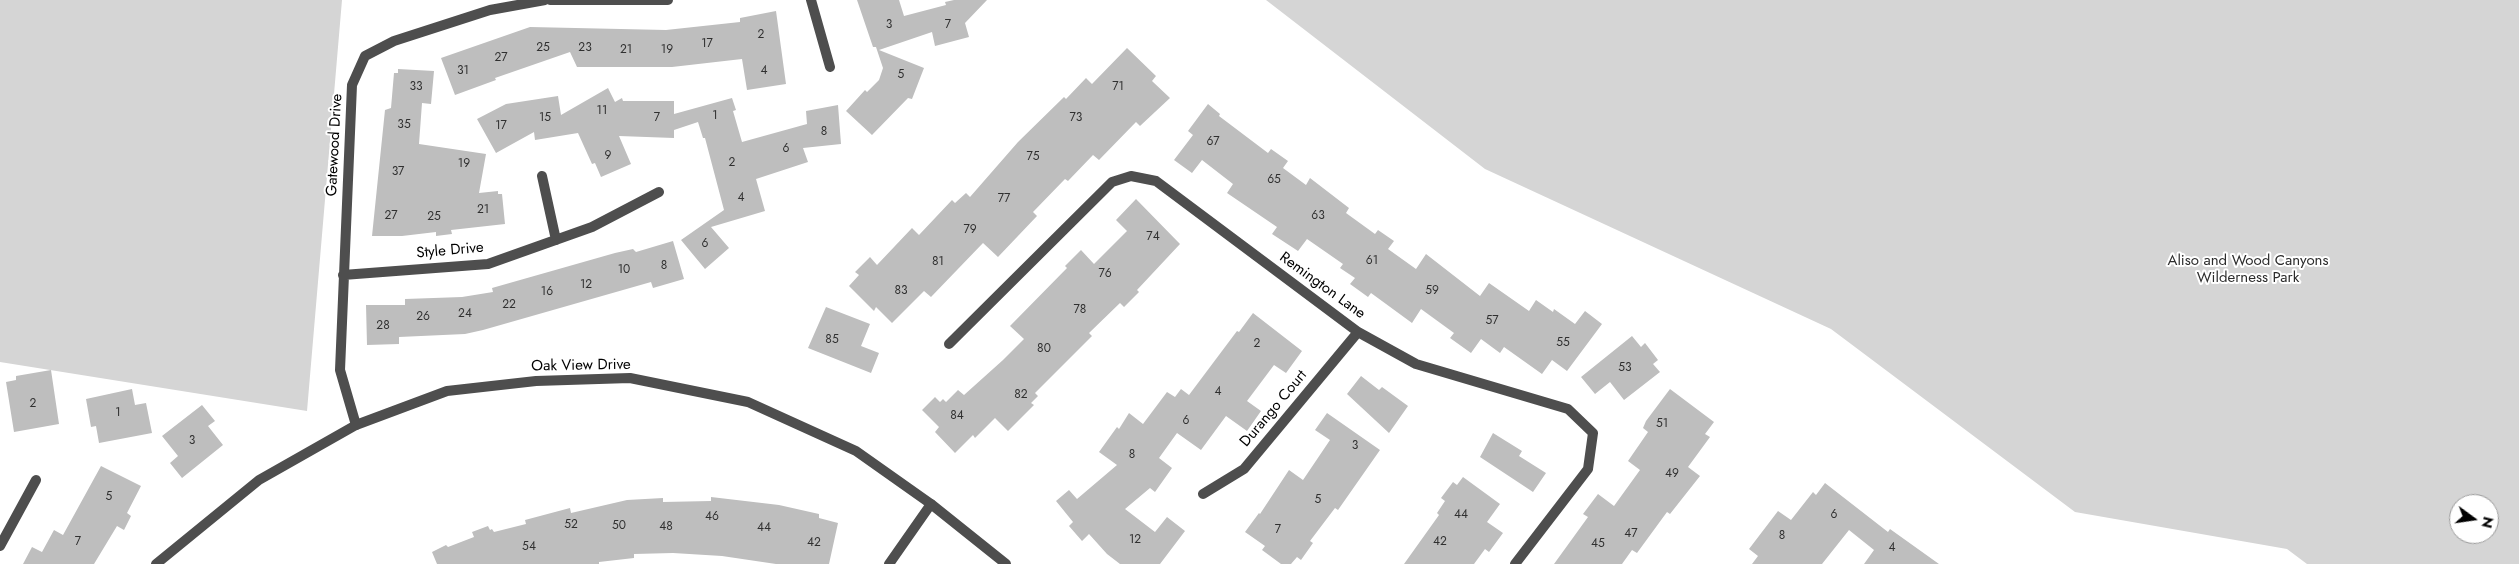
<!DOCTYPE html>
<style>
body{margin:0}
#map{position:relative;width:2519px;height:564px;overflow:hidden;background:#fff;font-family:Jost,sans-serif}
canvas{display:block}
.north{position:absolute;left:2449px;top:494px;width:50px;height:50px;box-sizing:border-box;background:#fff;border:1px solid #999;border-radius:50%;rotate:104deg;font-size:14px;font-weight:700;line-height:20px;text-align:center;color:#000}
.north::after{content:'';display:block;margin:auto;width:18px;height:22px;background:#000;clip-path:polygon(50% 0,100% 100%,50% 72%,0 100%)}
</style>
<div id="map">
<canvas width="2519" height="564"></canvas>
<div class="north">N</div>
</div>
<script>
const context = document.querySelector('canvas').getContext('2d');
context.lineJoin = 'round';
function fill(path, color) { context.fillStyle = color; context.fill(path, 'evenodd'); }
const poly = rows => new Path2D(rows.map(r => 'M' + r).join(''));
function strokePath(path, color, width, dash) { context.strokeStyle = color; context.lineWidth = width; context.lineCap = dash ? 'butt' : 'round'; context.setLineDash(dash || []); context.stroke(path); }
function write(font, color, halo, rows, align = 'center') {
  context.font = font + ' Jost,sans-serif'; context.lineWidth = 4; context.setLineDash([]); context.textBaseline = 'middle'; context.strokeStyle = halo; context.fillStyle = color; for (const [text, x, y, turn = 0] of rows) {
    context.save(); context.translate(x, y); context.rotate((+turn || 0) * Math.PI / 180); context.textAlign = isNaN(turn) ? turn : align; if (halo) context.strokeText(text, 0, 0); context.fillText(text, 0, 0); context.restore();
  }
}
fill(poly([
 [0,0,342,0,307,411,0,362],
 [1266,0,2519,0,2519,564,2307,564,2287,549,2075,512,1831,329,1485,169],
 [2459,504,2489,504,2489,534,2459,534]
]), '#d5d5d5');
fill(poly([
 [857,0,899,0,904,16,946,5,945,2,954,0,987,0,965,23,969,37,935,46,932,32,879,50,924,68,912,99,908,98,872,135,846,111,865,90,867,92,879,80,883,68,876,47,873,47],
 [776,11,786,84,747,90,742,59,672,67,577,67,570,52,495,78,496,80,455,95,441,58,530,27,666,30,740,22,740,18],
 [1127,48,1156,76,1152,81,1170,98,1140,126,1136,122,1099,160,1093,155,1068,181,1065,179,1033,212,1037,216,998,257,983,243,931,297,924,291,892,323,876,307,874,311,849,286,859,275,855,272,870,257,877,265,912,228,919,235,952,200,955,203,966,193,970,197,1018,142,1064,97,1066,99,1086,78,1092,84],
 [398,69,434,71,431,104,422,103,419,144,486,154,479,193,498,191,498,194,502,194,505,224,451,230,452,234,436,236,436,232,402,236,372,236,385,110,391,108,394,73,398,73],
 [608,88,615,102,622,98,623,101,674,101,674,114,732,98,736,110,733,111,742,142,807,124,806,111,838,105,841,144,803,148,808,162,756,179,765,211,711,227,729,248,705,269,681,240,724,210,705,138,703,138,698,122,674,130,674,138,619,136,631,164,601,177,595,163,592,164,578,133,535,140,534,132,496,153,477,119,506,104,558,96,561,115],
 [1208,104,1220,114,1219,116,1268,153,1271,149,1288,161,1283,168,1306,185,1310,178,1349,208,1346,213,1375,234,1378,230,1394,241,1388,249,1416,269,1426,254,1480,296,1489,283,1529,311,1536,300,1553,312,1554,309,1575,324,1585,311,1602,324,1567,371,1552,360,1542,374,1504,347,1500,353,1481,339,1471,353,1450,338,1454,333,1421,309,1412,323,1371,293,1368,297,1350,284,1355,278,1340,268,1343,264,1307,239,1298,251,1272,234,1277,227,1227,193,1233,184,1202,160,1192,173,1174,160,1193,135,1188,131],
 [1136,199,1180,244,1137,290,1139,292,1124,307,1120,303,1089,333,1092,336,1035,393,1038,396,1031,403,1034,405,1008,431,995,418,975,438,973,435,955,453,935,432,939,427,922,410,935,397,940,402,943,399,946,402,958,390,964,395,1003,360,1024,339,1010,326,1067,268,1065,266,1081,250,1094,264,1127,231,1116,220],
 [673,241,684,279,653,288,651,282,483,330,465,334,399,337,399,344,367,345,366,305,405,305,405,299,462,297,493,292,492,288,615,253,633,249,636,252],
 [826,307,870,324,861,346,879,353,871,373,808,348],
 [1253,313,1302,351,1286,373,1274,365,1247,401,1261,411,1247,431,1226,416,1201,450,1177,433,1159,458,1172,468,1155,492,1150,488,1125,509,1155,532,1167,517,1185,531,1160,564,1120,564,1107,554,1089,534,1082,541,1069,526,1073,522,1056,501,1069,490,1077,499,1117,465,1099,452,1117,427,1119,429,1129,413,1143,424,1167,392,1175,397,1181,389,1189,395,1237,331,1239,332],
 [1632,336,1641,347,1645,343,1658,360,1653,364,1660,372,1624,400,1610,382,1595,394,1581,377],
 [51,370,59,424,14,432,6,382,16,380,16,376],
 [1361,376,1379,390,1382,387,1408,406,1389,433,1347,394],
 [132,389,135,405,146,403,152,433,99,443,96,426,91,427,86,399],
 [1670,389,1714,422,1705,434,1710,437,1688,467,1700,476,1670,514,1667,512,1637,553,1632,550,1622,564,1554,564,1588,517,1583,514,1598,494,1614,506,1640,470,1628,461,1648,432,1643,428,1646,421],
 [202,405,215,421,208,426,223,445,182,478,170,463,178,456,162,436],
 [1327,413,1380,450,1338,510,1335,508,1310,541,1313,543,1301,560,1297,557,1291,564,1281,564,1262,550,1265,546,1245,532,1259,513,1260,514,1289,470,1303,480,1330,440,1315,430],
 [1493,433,1522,451,1519,456,1546,473,1533,492,1480,457],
 [101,466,141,486,127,513,131,516,124,530,117,526,94,564,23,564,32,547,42,552,54,530,63,535],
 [1463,477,1500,504,1487,522,1503,533,1489,552,1485,549,1474,564,1404,564,1439,515,1437,513,1445,501,1441,498,1453,482,1457,485],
 [1825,483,1888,532,1890,529,1939,564,1864,564,1874,550,1849,530,1822,564,1752,564,1758,556,1749,549,1778,511,1791,520,1813,492,1816,495],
 [711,497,779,505,819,514,819,518,838,523,829,564,776,564,722,556,673,553,634,554,634,558,599,562,599,564,437,564,432,552,446,545,448,547,474,537,472,532,488,526,490,530,492,529,494,532,526,524,525,520,570,508,571,513,627,500,663,498,663,502,711,501]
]), '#bebebe');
strokePath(poly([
 [550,0,668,0],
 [811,0,830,67],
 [542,176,556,240],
 [343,275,488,264,592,227,659,192],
 [949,344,1112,182,1131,176,1156,181,1358,332,1416,364,1568,409,1593,433,1588,469,1515,564],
 [356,425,340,370,352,85,365,56,394,41,490,10,545,0],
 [1203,494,1244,469,1358,332],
 [0,546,36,480],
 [889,564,931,504]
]), '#4e4e4e', 10);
strokePath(poly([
 [156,564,259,480,356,425,447,391,536,381,630,378,748,402,856,451,931,504,1006,564]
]), '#4e4e4e', 10);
write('12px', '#303030', null, [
 ["3",889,25],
 ["7",948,25],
 ["2",761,35],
 ["17",707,44],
 ["25",543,48],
 ["23",585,48],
 ["21",626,50],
 ["19",667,50],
 ["27",501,58],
 ["31",463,71],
 ["4",764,71],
 ["5",901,75],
 ["33",416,87],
 ["71",1118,87],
 ["11",602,111],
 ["1",715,116],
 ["15",545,118],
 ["7",657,118],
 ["73",1076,118],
 ["35",404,125],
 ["17",501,126],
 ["8",824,132],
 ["67",1213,142],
 ["6",786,149],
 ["9",608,156],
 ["75",1033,157],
 ["2",732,163],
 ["19",464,164],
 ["37",398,172],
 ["65",1274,180],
 ["4",741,198],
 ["77",1004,199],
 ["21",483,210],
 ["27",391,216],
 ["63",1318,216],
 ["25",434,217],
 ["79",970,230],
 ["74",1153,237],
 ["6",705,244],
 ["61",1372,261],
 ["81",938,262],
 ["8",664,266],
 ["10",624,270],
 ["76",1105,274],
 ["12",586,285],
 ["83",901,291],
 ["59",1432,291],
 ["16",547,292],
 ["22",509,305],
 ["78",1080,310],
 ["24",465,314],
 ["26",423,317],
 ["57",1492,321],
 ["28",383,326],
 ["85",832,340],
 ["55",1563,343],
 ["2",1257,344],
 ["80",1044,349],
 ["53",1625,368],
 ["4",1218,392],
 ["82",1021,395],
 ["2",33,404],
 ["1",118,413],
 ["84",957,416],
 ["6",1186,421],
 ["51",1662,424],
 ["3",192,441],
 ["3",1355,446],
 ["8",1132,455],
 ["49",1672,474],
 ["5",109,497],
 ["5",1318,500],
 ["44",1461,515],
 ["6",1834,515],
 ["46",712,517],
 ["52",571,525],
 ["50",619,526],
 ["48",666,527],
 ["44",764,528],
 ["7",1278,530],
 ["47",1631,534],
 ["8",1782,536],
 ["12",1135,540],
 ["7",78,542],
 ["42",1440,542],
 ["42",814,543],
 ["45",1598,544],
 ["54",529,547],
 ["4",1892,548]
]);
write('15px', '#000', '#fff', [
 ["Gatewood Drive",335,145,-87],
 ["Style Drive",450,251,-5],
 ["Remington Lane",1322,286,36],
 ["Oak View Drive",581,366,-1],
 ["Durango Court",1274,409,-50]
]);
write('15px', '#2c2c2c', '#fff', [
 ["Aliso and Wood Canyons",2248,261],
 ["Wilderness Park",2248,278]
]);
</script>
